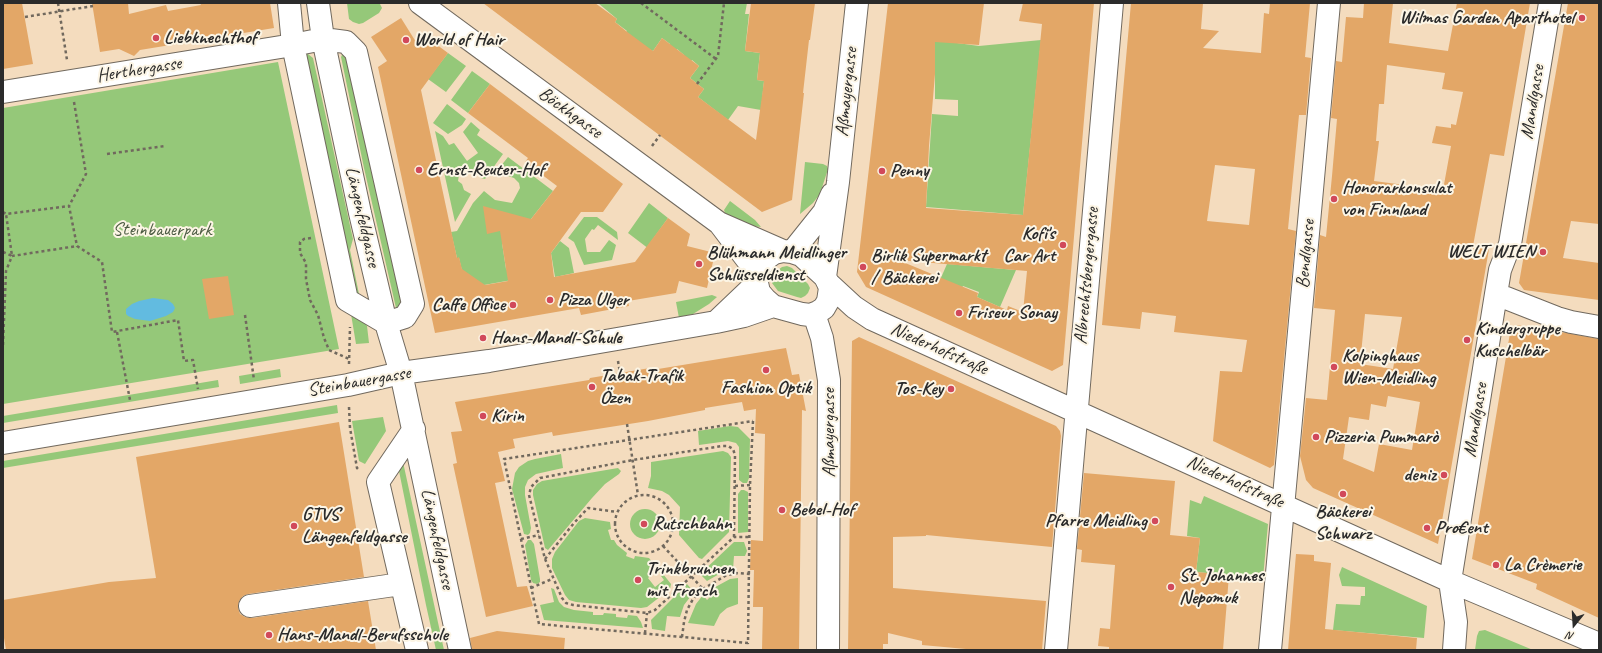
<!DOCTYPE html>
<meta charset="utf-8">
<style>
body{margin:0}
#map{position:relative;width:1602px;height:653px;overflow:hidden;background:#f4dcbe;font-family:Caveat,sans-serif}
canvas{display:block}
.frame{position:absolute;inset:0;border:4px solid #2b2b2b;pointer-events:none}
.north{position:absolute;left:1554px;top:605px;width:40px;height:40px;-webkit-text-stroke:3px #fcf5e5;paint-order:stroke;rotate:198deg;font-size:11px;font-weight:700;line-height:16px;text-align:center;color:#2b2b2b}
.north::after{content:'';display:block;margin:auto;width:14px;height:18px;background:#2b2b2b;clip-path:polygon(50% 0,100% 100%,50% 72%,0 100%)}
</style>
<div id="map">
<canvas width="1602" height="653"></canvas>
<div class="frame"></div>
<div class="north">N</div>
</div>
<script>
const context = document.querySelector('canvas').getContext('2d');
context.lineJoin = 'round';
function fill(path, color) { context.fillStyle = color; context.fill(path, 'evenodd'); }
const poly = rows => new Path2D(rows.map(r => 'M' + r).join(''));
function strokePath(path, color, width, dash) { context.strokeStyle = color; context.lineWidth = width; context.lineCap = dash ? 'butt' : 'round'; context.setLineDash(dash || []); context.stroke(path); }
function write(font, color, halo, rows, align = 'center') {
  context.font = font + ' Caveat,sans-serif'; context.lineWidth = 4; context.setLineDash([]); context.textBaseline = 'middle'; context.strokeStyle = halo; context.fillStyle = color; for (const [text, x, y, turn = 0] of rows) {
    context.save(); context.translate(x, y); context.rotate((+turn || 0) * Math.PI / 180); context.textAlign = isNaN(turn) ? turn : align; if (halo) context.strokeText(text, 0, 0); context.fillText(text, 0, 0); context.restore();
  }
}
fill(poly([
 [347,3,377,3,380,4,382,8,379,13,363,23,359,24,353,22,349,19],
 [598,3,747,3,745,14,749,14,745,51,760,53,757,80,764,81,761,110,738,106,728,120,698,97,704,89,690,78,699,66,692,60,682,73,675,68,684,55,677,49,667,62,670,44,662,38,653,51,623,36,627,31,615,22,617,19],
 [935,40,979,46,1041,40,1023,215,926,207,932,114,958,116,958,100,935,99],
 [346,52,404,303,401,308,396,308,364,168,341,57,343,53],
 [448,53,466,66,446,92,428,79],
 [305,54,308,54,313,58,353,239,350,250,359,294,357,298],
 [278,62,339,349,3,404,3,108],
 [472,71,490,84,468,113,451,100],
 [447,104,466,119,462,125,448,134,433,123],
 [471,122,480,130,477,135,503,154,485,179,481,178,477,173,471,169,466,169,459,175,458,181,462,184,464,190,471,194,455,222,435,131,443,136,449,145,454,143,467,161,478,153,463,132],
 [508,157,553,191,531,219,502,243,506,269,523,278,473,287,463,275,459,258,457,258,451,232,457,231,473,203,484,191,495,200,512,203,520,188,519,183,514,178,496,172],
 [805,162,823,164,827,166,828,169,820,194,813,203,800,214],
 [730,201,755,220,761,227,751,226,729,217,725,213,724,210],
 [649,203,668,218,648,246,649,249,628,233],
 [584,217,597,217,617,232,618,240,598,225,594,230,592,229,585,239,587,252,600,252,609,240,616,245,612,260,584,265,574,242,568,238],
 [560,241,569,248,574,273,555,277,551,253],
 [947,264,1016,270,1000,307,977,297,979,292,963,286,961,289,940,280],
 [787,266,792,268,808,284,810,288,808,293,805,296,801,298,797,297,778,291,772,283,774,273,782,267],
 [712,295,717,297,709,304,693,314,679,318,676,302],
 [351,314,362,319,367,326,369,343,356,344],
 [280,369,281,377,240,384,239,376],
 [218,380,219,387,3,423,3,416],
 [337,405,338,413,3,468,3,461],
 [383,417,386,431,365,464,359,461,352,421],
 [730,426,738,427,750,439,749,478,747,483,743,483,739,480,739,447,736,443,728,441,699,445,698,431],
 [723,451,728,453,731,457,729,532,702,559,699,558,679,535,680,507,669,495,662,491,648,488,651,476,651,462],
 [561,454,563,468,536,474,528,480,525,487,525,495,531,528,530,533,528,535,524,534,512,489,515,473,519,467,528,461,535,459],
 [403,462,444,650,436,650,426,605,398,466],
 [618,468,621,471,619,474,605,484,592,498,548,550,545,548,533,495,533,490,537,484,542,481],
 [741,490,744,490,748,492,748,532,738,533,738,494],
 [1204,496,1268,524,1263,578,1196,572,1200,538,1187,536,1190,500,1201,504],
 '630 524a15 15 0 1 1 30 0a15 15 0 1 1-30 0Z',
 [585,518,610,522,611,529,608,530,611,540,614,540,617,545,627,553,626,556,634,559,635,556,649,558,660,572,659,573,656,571,648,578,655,587,664,580,661,576,663,574,671,584,670,589,647,607,641,608,576,602,569,600,565,595,552,568,552,559,555,552,579,521],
 [528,540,531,540,534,544,540,579,540,582,537,584,533,583,531,580,525,545],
 [734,542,744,542,747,551,745,556,734,556,733,570,721,573,707,581,700,574],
 [1342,567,1427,606,1424,638,1333,630,1336,604,1360,605,1361,596,1365,596,1365,587,1342,586,1339,575],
 [738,578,738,604,727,608,720,614,714,626,688,623,696,604,703,595,707,600,712,595,708,591,730,579],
 [687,584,694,592,684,605,680,617,667,616,665,631,652,629,651,620],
 [551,588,554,589,559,602,564,607,574,610,593,612,593,615,603,615,604,613,616,614,616,617,627,618,628,615,637,616,641,622,643,628,544,620,540,605,554,602],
 [1485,630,1533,650,1475,650,1477,636,1479,631]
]), '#95c879');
fill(poly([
 [153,298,168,300,173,304,175,308,173,312,166,316,150,321,135,319,128,316,126,314,126,309,132,304,139,301]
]), '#62bbe0');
fill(poly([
 [3,3,22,3,33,64,3,69],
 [92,3,128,3,129,14,166,5,168,11,201,5,200,3,270,3,274,28,140,50,134,56,119,49,100,52],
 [483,3,595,3,617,19,615,22,626,31,653,51,662,38,699,66,690,78,704,89,698,97,756,140,764,81,757,80,760,53,745,51,751,3,815,3,810,40,809,40,803,93,804,93,792,200,762,212],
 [888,3,984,3,979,45,935,42,935,74,929,146,926,208,1023,215,1042,24,1019,21,1023,3,1094,3,1063,365,1052,371,866,287,857,272],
 [898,260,1027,271,1023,312,1008,306,1007,310,977,297,978,293],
 [1131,3,1203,3,1201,29,1219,31,1203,48,1261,53,1264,13,1269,14,1270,3,1310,3,1305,57,1311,58,1306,115,1299,115,1288,229,1296,231,1274,465,1270,468,1213,441,1220,371,1242,372,1247,340,1174,332,1176,316,1142,312,1140,329,1102,325],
 [1215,165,1255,169,1249,225,1207,221],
 [1364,3,1393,3,1389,43,1448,51,1457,3,1530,3,1504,156,1490,154,1473,246,1489,249,1438,544,1313,488,1306,480,1300,456,1306,398,1327,400,1335,310,1314,308,1320,235,1326,237,1332,176,1337,119,1331,118,1336,61,1342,62,1346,17,1363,18],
 [1387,65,1445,73,1442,89,1463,92,1456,125,1451,124,1451,128,1436,126,1432,143,1451,146,1443,190,1374,181,1379,141,1376,141,1379,104,1384,104],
 [1365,314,1402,317,1393,369,1360,364],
 [1388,396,1420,402,1412,450,1379,444,1374,472,1343,459,1349,417,1369,420,1371,404,1386,407],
 [1568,3,1599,3,1599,224,1571,221,1563,258,1599,263,1599,300,1524,290,1519,283],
 [401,18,416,42,425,36,448,53,421,90,457,258,459,257,462,269,485,285,508,281,500,231,487,234,483,206,531,219,557,186,525,162,528,158,468,113,490,84,623,184,603,212,581,212,551,253,554,277,635,262,668,218,690,234,687,246,715,253,707,288,679,281,676,293,628,301,629,306,581,315,579,308,435,333,378,67,387,61,371,37],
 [228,276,234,315,209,319,202,279],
 [1516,325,1556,331,1599,339,1599,618,1536,589,1537,584,1472,559,1510,333],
 [859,337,1056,426,1060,431,1061,436,1052,547,926,535,926,536,893,537,893,588,1046,601,1042,650,977,650,922,645,922,641,888,633,888,644,883,644,883,650,848,650,852,341],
 [786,348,792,375,799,374,806,411,802,410,799,650,762,650,763,607,753,607,754,570,750,570,751,540,763,541,765,434,755,433,756,409,744,411,742,402,705,408,705,410,648,421,553,436,552,432,513,439,515,448,498,452,505,481,495,483,517,587,527,586,533,606,486,617,453,464,457,463,451,432,462,431,455,402,589,380,590,378,650,368,652,370],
 [339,422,364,577,248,594,243,596,239,601,238,608,240,614,245,617,252,618,368,601,376,650,6,650,3,632,3,600,109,582,156,578,136,457],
 [1084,473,1175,481,1170,535,1200,538,1196,572,1229,575,1223,650,1109,650,1109,647,1098,646,1100,628,1110,629,1115,565,1081,562,1082,550,1077,549],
 [1296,554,1314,555,1314,561,1331,563,1325,629,1417,638,1416,650,1288,650],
 [497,631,565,638,564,650,472,650,470,638]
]), '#e3a767');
const minor = poly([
 [318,3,323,39,360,213,386,323,401,373,460,650],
 [420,3,719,223,783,251],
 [3,92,293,45,323,39,346,42,356,52,413,304,405,317,386,323,347,300,293,45,289,3],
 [720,224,758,274],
 [783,251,792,252,801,255,825,277,828,283,830,288,828,301,824,308,818,312,810,315,802,314,773,306,765,299,759,292,757,283,758,274,761,266,767,258,774,253,783,251],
 [792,252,824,212,832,194],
 [825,277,838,182,857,3],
 [828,283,854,307,872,319,1450,581,1599,644],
 [1496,294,1557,318,1571,322,1599,327],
 [814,314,822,338,829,380,828,650],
 [716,322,757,283],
 [414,429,378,482,417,650],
 [3,443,348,385,401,373,489,361,716,322,744,316,773,306],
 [250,606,401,584],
 [1056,650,1112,3],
 [1270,650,1329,3],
 [1454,650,1456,622,1450,581,1496,294,1500,270,1510,244,1550,3]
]);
strokePath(minor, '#71695e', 24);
strokePath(poly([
 [58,3,67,60],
 [641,3,716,59],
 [25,17,93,6],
 [697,84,718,56,724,3],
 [74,102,86,174,69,206,77,246,102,262,112,332,178,320,184,361,193,360,198,389],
 [652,146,660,135],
 [107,154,165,146],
 [3,212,6,214,69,206],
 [311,238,304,239,300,242,300,253,306,263,306,279,310,300,318,315,324,338,329,350,349,359],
 [3,252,12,256,6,214],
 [245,315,254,380],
 [117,332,130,400],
 [3,345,6,271,12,256,77,246],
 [618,361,620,373],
 [349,364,350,327],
 [349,407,350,428,357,468,359,470],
 [753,421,750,485,748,643,539,624,504,459,753,421],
 [627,424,638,495],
 [735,486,750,485],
 '615 524a29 29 0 1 1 58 0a29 29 0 1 1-58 0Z',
 [734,537,735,455,733,449,728,446,722,446,633,460,540,478,531,487,529,495,545,559,562,598,566,603,573,605,647,613,655,610,734,537,750,537],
 [521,539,539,535],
 [663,546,703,589],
 [545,559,574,523,588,508,617,512],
 [531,588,552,579],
 [645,633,647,613],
 [682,637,684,622,687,610,693,599,703,589,725,576,736,573,750,574]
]), '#71695e', 2.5, [3, 3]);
strokePath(minor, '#fff', 22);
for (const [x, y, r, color] of [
 [1582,18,4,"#d1495b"],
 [156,38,4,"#d1495b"],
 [406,40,4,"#d1495b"],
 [419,170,4,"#d1495b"],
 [882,171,4,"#d1495b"],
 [1334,199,4,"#d1495b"],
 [1063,245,4,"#d1495b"],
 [1543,252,4,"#d1495b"],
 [699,264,4,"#d1495b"],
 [863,267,4,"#d1495b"],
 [550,300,4,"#d1495b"],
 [513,305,4,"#d1495b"],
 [959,313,4,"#d1495b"],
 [483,338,4,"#d1495b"],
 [1467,340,4,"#d1495b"],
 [1334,367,4,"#d1495b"],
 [766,370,4,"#d1495b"],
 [592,387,4,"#d1495b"],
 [951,389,4,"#d1495b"],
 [483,416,4,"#d1495b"],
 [1316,437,4,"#d1495b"],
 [1444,475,4,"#d1495b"],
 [1343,494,4,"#d1495b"],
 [782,510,4,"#d1495b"],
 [1155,521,4,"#d1495b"],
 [644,524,4,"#d1495b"],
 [294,526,4,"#d1495b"],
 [1427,528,4,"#d1495b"],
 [1496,565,4,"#d1495b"],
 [638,580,4,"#d1495b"],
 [1171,587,4,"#d1495b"],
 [269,635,4,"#d1495b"]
]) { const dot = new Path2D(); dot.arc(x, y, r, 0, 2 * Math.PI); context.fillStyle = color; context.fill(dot); strokePath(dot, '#fcf5e5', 1.5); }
write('bold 19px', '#2b2b2b', '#fcf5e5', [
 ["Wilmas Garden Aparthotel",1574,18,"right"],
 ["Liebknechthof",164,38],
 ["World of Hair",414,40],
 ["Ernst-Reuter-Hof",427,170],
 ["Penny",890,171],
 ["Honorarkonsulat",1342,188],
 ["von Finnland",1342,210],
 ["Kofi's",1055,234,"right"],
 ["Car Art",1055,256,"right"],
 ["WELT WIEN",1535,252,"right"],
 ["Blühmann Meidlinger",707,253],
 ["Schlüsseldienst",707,275],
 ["Birlik Supermarkt",871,256],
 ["/ Bäckerei",871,278],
 ["Pizza Ulger",558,300],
 ["Caffe Office",505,305,"right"],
 ["Friseur Sonay",967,313],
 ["Kindergruppe",1475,329],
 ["Kuschelbär",1475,351],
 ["Hans-Mandl-Schule",491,338],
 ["Kolpinghaus",1342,356],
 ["Wien-Meidling",1342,378],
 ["Tabak-Trafik",600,376],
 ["Özen",600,398],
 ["Fashion Optik",766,388,"center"],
 ["Tos-Key",943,389,"right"],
 ["Kirin",491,416],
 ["Pizzeria Pummarò",1324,437],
 ["deniz",1436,475,"right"],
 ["Bebel-Hof",790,510],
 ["Bäckerei",1343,512,"center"],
 ["Schwarz",1343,534,"center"],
 ["GTVS",302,515],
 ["Längenfeldgasse",302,537],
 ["Pfarre Meidling",1147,521,"right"],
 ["Rutschbahn",652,524],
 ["Pro€ent",1435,528],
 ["La Crèmerie",1504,565],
 ["Trinkbrunnen",646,569],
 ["mit Frosch",646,591],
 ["St. Johannes",1179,576],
 ["Nepomuk",1179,598],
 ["Hans-Mandl-Berufsschule",277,635]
], 'left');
write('19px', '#2b2b2b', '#fcf5e5', [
 ["Herthergasse",139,70,-9],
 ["Aßmayergasse",847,92,-84],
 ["Mandlgasse",1533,102,-81],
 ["Böckhgasse",570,113,36],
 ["Längenfeldgasse",362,217,77],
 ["Bendlgasse",1306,254,-85],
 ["Albrechtsbergergasse",1087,276,-85],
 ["Niederhofstraße",939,349,24],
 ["Steinbauergasse",359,382,-10],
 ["Mandlgasse",1476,420,-81],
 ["Aßmayergasse",829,433,-90],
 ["Niederhofstraße",1235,482,24],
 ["Längenfeldgasse",437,539,78]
]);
write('19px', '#4b5a42', '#fcf5e5', [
 ["Steinbauerpark",162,230]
]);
</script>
